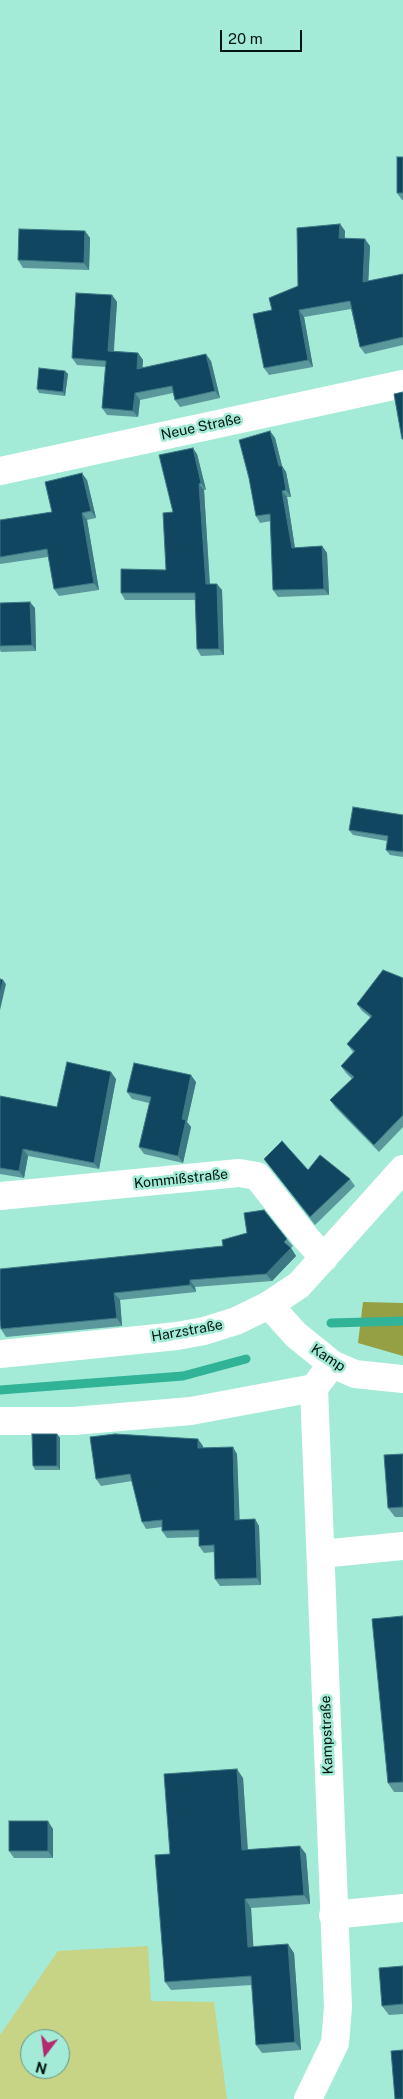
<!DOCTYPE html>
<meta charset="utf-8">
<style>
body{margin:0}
#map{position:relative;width:403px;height:2099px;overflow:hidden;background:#a3ebd7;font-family:"Public Sans",sans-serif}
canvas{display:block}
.north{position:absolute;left:20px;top:2029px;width:50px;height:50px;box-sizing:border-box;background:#a3ebd7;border:1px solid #629587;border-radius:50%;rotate:195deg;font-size:14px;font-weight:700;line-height:20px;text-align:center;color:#00140e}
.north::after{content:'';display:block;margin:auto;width:18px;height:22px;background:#b22b6e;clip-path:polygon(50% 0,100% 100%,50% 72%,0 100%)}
.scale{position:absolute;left:220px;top:30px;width:82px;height:22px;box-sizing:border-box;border:2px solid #00140e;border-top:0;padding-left:6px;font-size:15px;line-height:18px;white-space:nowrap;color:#00140e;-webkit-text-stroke:4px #a3ebd7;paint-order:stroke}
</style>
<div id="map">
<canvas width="403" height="2099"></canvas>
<div class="north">N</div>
<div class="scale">20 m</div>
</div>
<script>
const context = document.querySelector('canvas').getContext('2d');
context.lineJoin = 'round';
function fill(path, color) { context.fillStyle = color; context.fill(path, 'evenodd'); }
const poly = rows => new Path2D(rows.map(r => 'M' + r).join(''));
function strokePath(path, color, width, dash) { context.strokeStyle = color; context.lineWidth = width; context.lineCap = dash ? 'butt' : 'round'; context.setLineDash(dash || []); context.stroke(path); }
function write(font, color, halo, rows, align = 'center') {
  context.font = font + ' "Public Sans",sans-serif'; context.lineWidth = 5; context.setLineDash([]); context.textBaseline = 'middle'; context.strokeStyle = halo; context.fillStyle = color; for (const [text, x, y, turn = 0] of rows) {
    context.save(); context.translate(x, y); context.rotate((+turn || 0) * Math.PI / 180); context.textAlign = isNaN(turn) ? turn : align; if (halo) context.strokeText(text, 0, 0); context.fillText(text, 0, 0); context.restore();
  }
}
fill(poly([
 [148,1946,151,2001,214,2002,227,2099,0,2099,0,2035,58,1951],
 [30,2039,60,2039,60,2069,30,2069]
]), '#c7d385');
fill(poly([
 [363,1302,403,1303,403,1356,358,1343]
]), '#95a044');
strokePath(poly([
 [331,1323,403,1321],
 [0,1390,183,1376,246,1359]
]), '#31b398', 9);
strokePath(poly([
 [0,471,403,384],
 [0,1196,239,1173,257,1176,306,1238,324,1258],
 [269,1305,296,1335,332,1364,355,1374,403,1379],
 [0,1421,73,1421,191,1411,314,1388],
 [321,1554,403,1546],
 [333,1915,403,1908],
 [308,2099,335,2043,338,2007,314,1388,332,1364]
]), '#fff', 28);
strokePath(poly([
 [0,1354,177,1336,204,1331,236,1321,269,1305,299,1285,403,1169]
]), '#fff', 28);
fill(poly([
 [403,157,403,200,402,200,397,193],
 [340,224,345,231,345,238,370,246,368,281,403,274,403,345,365,354,360,347,351,309,304,317,313,367,269,375,264,368,272,310,298,286],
 [85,231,90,238,89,270,23,268,18,260],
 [112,295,117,302,114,351,138,353,143,360,142,368,211,361,220,398,180,407,175,400,173,393,140,400,138,417,107,415,102,408,106,367,77,365,72,358],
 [65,371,68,374,65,396,39,393,37,389],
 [270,431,275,438,282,466,286,472,291,497,287,497,295,548,322,546,327,553,329,595,278,597,273,590,271,521,260,523,256,516,249,478],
 [197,454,206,490,204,490,210,584,222,590,224,655,201,656,197,649,195,600,125,600,121,593,166,570,173,512],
 [87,480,96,518,87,520,99,590,59,596,54,589,48,557,0,564,0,520,52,512],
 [0,603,35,608,36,651,1,652,0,650],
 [403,815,403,857,390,855,386,850,387,841,353,835,349,830],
 [403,978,403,1127,379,1152,335,1107,330,1100,352,1079,346,1073,341,1066,353,1052,347,1044,371,1018,362,1011,357,1004],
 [116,1079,99,1169,28,1156,24,1178,0,1174,0,1096,57,1107],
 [196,1082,187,1122,191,1127,183,1163,144,1154,139,1147,149,1103,132,1099,127,1092],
 [264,1159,350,1179,355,1186,315,1225],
 [287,1239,293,1246,291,1248,296,1256,272,1281,195,1287,196,1292,120,1300,122,1326,6,1337,1,1329,223,1246],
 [57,1434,60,1438,60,1470,35,1470,33,1466],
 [203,1446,203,1448,237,1454,239,1520,255,1519,259,1526,261,1585,220,1586,215,1579,214,1552,204,1553,199,1546,199,1537,167,1538,162,1531,162,1527,146,1529,142,1522,132,1481,101,1486,96,1479],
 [403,1454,403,1517,395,1517,388,1508],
 [403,1616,403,1792,394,1792,388,1783],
 [243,1778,248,1849,306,1854,310,1904,251,1908,253,1947,294,1953,301,2050,262,2053,256,2045,252,1985,171,1990,165,1982,170,1854],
 [53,1829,53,1858,14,1858,9,1851],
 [403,1966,403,2014,389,2015,382,2006]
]), '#5a989c');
fill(poly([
 [340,224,345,231,344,245,339,238],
 [85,231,90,238,89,270,84,263],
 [365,239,370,246,368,289,363,282],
 [112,295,117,302,113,358,108,351],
 [299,310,304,317,313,367,308,360],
 [138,353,143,360,142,376,137,369],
 [206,354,211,361,220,398,215,391],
 [65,371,68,374,65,396,63,392],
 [135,393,140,400,138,417,133,411],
 [270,431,275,438,282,466,286,472,291,497,286,490],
 [193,448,197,454,206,490,201,483],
 [82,473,87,480,96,518,91,511],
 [199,484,204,490,210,590,206,584],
 [282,491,287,497,296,555,292,548],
 [82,513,87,520,99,590,94,583],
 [322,546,327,553,329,595,324,589],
 [217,584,222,590,224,655,219,649],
 [30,602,35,608,36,651,32,645],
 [3,980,6,984,0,1010,0,994],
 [111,1072,116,1079,99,1169,94,1163],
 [191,1075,196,1082,187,1122,191,1127,183,1163,178,1156,182,1119],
 [23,1149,28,1156,24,1178,19,1171],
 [291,1248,296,1256,272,1281,266,1274],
 [190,1280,195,1287,196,1292,190,1285],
 [114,1293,120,1300,122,1326,117,1318],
 [57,1434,60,1438,60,1470,57,1466],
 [198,1439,203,1446,202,1455,198,1448],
 [233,1447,237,1454,240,1527,235,1520],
 [255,1519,259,1526,261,1585,257,1578],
 [237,1769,243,1778,248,1858,242,1850],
 [48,1821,53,1829,53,1858,48,1851],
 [300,1846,306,1854,310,1904,304,1895],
 [245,1899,251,1908,254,1956,248,1947],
 [288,1944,294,1953,301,2050,295,2042]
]), '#3d7884');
const building = poly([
 [397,157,403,157,403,193,397,193,397,157],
 [340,224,339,238,365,239,363,282,403,274,403,337,360,347,350,301,299,310,308,360,264,368,253,314,272,310,269,298,298,286,297,228,340,224],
 [19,229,85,231,84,263,18,260,19,229],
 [76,293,112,295,108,351,138,353,137,369,206,354,215,391,175,400,172,386,135,393,133,411,102,408,106,361,72,358,76,293],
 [39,368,65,371,63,392,37,389,39,368],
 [403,392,403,439,402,439,394,394,403,392],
 [270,431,279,466,282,466,286,490,282,491,292,548,322,546,324,589,273,590,270,514,256,516,249,478,239,440,270,431],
 [193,448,201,483,199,484,206,584,217,584,219,649,197,649,195,593,121,593,121,569,166,570,163,513,173,512,159,455,193,448],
 [82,473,91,511,82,513,94,583,54,589,47,549,0,557,0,520,52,512,45,482,82,473],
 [30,602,32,645,0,646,0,603,30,602],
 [353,807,403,815,403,852,386,850,388,836,349,830,353,807],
 [383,970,403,978,403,1115,374,1145,330,1100,354,1077,341,1066,355,1051,347,1044,372,1016,357,1004,383,970],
 [0,979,3,980,0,994,0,979],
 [67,1062,111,1072,94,1163,23,1149,19,1171,0,1168,0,1096,57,1107,67,1062],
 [134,1063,191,1075,182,1119,186,1120,178,1156,139,1147,151,1097,127,1092,134,1063],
 [282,1141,308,1170,320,1155,350,1179,310,1217,264,1159,282,1141],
 [264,1210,287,1239,284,1242,291,1248,266,1274,190,1280,190,1285,114,1293,117,1318,1,1329,0,1320,0,1269,223,1246,222,1240,247,1233,244,1213,264,1210],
 [32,1434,57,1434,57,1466,33,1466,32,1434],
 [115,1434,198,1439,198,1448,233,1447,235,1520,255,1519,257,1578,215,1579,214,1545,199,1546,199,1530,162,1531,162,1520,142,1522,130,1474,96,1479,90,1437,115,1434],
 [403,1454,403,1507,388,1508,384,1455,403,1454],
 [403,1616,403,1782,388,1783,372,1619,403,1616],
 [237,1769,242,1850,300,1846,304,1895,245,1899,248,1947,288,1944,295,2042,256,2045,251,1976,165,1982,155,1855,170,1854,164,1774,237,1769],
 [9,1821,48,1821,48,1851,9,1851,9,1821],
 [403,1966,403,2004,382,2006,379,1968,403,1966],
 [403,2050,403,2099,395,2099,391,2051,403,2050]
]);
fill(building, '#114661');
strokePath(building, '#3d7884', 1);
write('14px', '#00140e', '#a3ebd7', [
 ["Neue Straße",201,427,-12],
 ["Kommißstraße",181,1179,-6],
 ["Harzstraße",187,1331,-10],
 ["Kamp",328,1358,33],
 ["Kampstraße",327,1735,-92]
]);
</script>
